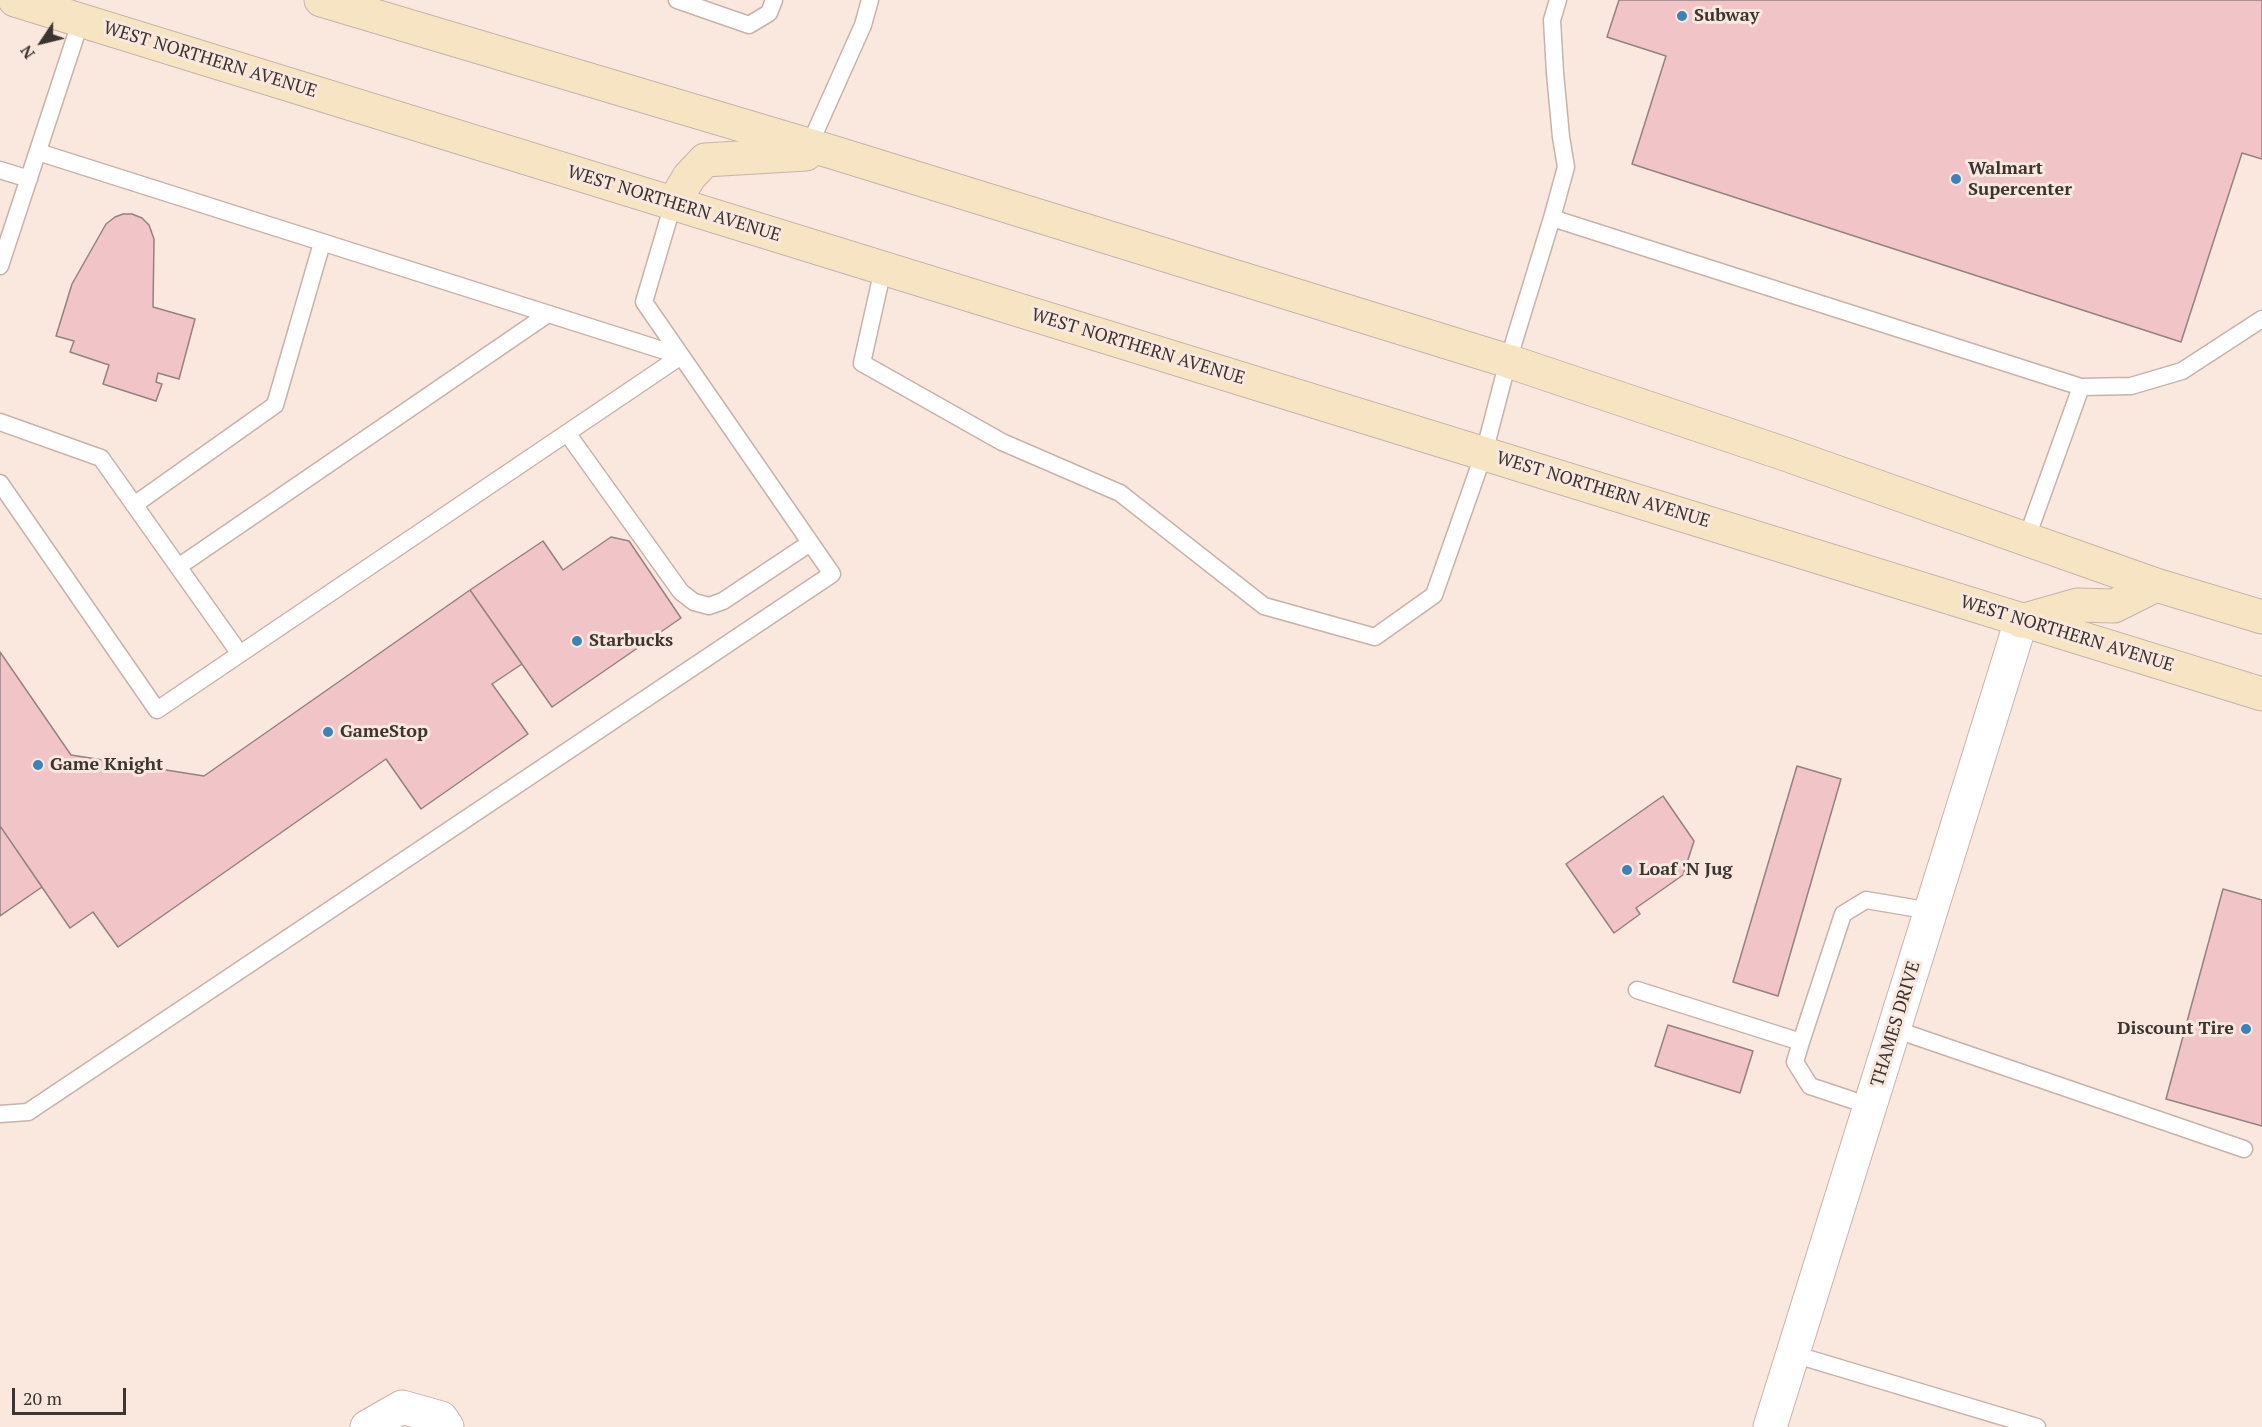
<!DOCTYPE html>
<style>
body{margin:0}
#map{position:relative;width:2262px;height:1427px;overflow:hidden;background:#fae7de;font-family:"PT Serif",serif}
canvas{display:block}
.north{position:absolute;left:12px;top:12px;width:60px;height:60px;-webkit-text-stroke:4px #fae7de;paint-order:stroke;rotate:235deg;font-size:16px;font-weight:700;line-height:24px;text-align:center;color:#3b3431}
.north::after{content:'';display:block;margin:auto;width:21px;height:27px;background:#3b3431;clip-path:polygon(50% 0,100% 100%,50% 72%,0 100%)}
.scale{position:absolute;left:12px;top:1388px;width:114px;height:27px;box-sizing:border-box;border:3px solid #3b3431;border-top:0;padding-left:8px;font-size:18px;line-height:21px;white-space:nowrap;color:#3b3431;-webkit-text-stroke:4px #fae7de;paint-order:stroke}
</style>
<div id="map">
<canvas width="2262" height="1427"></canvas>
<div class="north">N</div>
<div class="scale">20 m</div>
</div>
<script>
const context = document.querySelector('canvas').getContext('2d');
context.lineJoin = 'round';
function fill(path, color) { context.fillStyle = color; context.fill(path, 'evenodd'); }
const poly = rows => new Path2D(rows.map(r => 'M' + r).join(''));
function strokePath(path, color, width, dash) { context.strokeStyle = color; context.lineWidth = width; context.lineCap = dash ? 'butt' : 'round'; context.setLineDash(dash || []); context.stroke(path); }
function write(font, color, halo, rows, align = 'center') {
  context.font = font + ' "PT Serif",serif'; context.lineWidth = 6; context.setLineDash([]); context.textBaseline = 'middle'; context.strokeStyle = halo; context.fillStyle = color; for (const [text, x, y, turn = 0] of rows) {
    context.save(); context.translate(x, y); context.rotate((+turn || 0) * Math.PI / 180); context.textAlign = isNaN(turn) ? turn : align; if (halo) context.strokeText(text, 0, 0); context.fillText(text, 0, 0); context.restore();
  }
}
const building = poly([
 [1619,0,2262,0,2262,159,2242,153,2181,342,1632,164,1666,56,1607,37,1619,0],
 [123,214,132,214,142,218,149,225,154,239,153,307,195,319,179,379,158,373,156,382,162,384,156,401,103,384,109,365,70,352,74,341,56,336,72,284,106,224,115,217,123,214],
 [611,537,629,541,681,618,552,707,470,590,543,541,563,570,611,537],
 [470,590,522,664,492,684,528,734,421,809,386,759,118,947,93,912,70,928,0,826,0,652,71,755,204,776,470,590],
 [1797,766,1841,779,1778,996,1733,982,1797,766],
 [1663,796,1694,841,1683,875,1636,908,1640,914,1614,933,1566,864,1663,796],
 [0,826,42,887,0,916,0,826],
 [2223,889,2262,900,2262,1126,2166,1099,2223,889],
 [1668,1025,1753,1051,1740,1093,1655,1066,1668,1025]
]);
fill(building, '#f1c4c8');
strokePath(building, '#958182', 1.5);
const lane = poly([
 [677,0,749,25,769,13,774,0],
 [809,146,863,25,870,0],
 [38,152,681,356],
 [0,170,29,179],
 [1552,218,2081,387,2131,386,2182,371,2262,319],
 [0,266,81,20],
 [883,269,862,363,1002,442,1120,493,1264,606,1375,637,1434,595,1484,453,1508,361,1552,218,1566,167,1561,137,1555,73,1552,20,1558,0],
 [0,422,101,458,240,654],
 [567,433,681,592,694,602,709,606,723,601,810,543],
 [0,483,157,710,681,356],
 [134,505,275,405,322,243],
 [2026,540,2081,387],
 [178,567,548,314],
 [1637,990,1801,1042],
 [1894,1029,2244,1149],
 [1870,1106,1810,1086,1795,1062,1801,1042,1843,914,1866,900,1931,911],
 [0,1114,28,1112,832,574,644,302,673,204],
 [1793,1354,2037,1427]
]);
const street = poly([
 [367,1427,402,1407,441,1418,447,1427],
 [1770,1427,2021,621]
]);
const secondary = poly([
 [15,0,2262,694],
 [321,0,832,152,1508,361,1785,454,2156,585,2262,617],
 [673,204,689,177,705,160,806,154],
 [2021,621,2077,605,2114,606,2156,585]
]);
strokePath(lane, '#c6b3ab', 19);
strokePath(street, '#c6b3ab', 35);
strokePath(secondary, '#c6b3ab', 35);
strokePath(lane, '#fff', 16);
strokePath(street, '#fff', 33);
strokePath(secondary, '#f7e4c3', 33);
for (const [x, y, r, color] of [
 [1682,16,6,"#3a82b7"],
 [1956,179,6,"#3a82b7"],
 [577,641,6,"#3a82b7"],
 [328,732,6,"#3a82b7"],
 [38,765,6,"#3a82b7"],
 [1627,870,6,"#3a82b7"],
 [2246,1029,6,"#3a82b7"]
]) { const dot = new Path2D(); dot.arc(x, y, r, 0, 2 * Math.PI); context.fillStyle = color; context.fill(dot); strokePath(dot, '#fae7de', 2); }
write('bold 18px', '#3b3431', '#fae7de', [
 ["Subway",1694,16],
 ["Walmart",1968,169],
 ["Supercenter",1968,190],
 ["Starbucks",589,641],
 ["GameStop",340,732],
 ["Game Knight",50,765],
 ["Loaf 'N Jug",1639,870],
 ["Discount Tire",2234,1029,"right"]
], 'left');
write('18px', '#3b3431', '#fae7de', [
 ["WEST NORTHERN AVENUE",210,60,17],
 ["WEST NORTHERN AVENUE",674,204,17],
 ["WEST NORTHERN AVENUE",1138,347,17],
 ["WEST NORTHERN AVENUE",1603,490,17],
 ["WEST NORTHERN AVENUE",2067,634,17],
 ["THAMES DRIVE",1896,1024,-73]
]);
</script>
